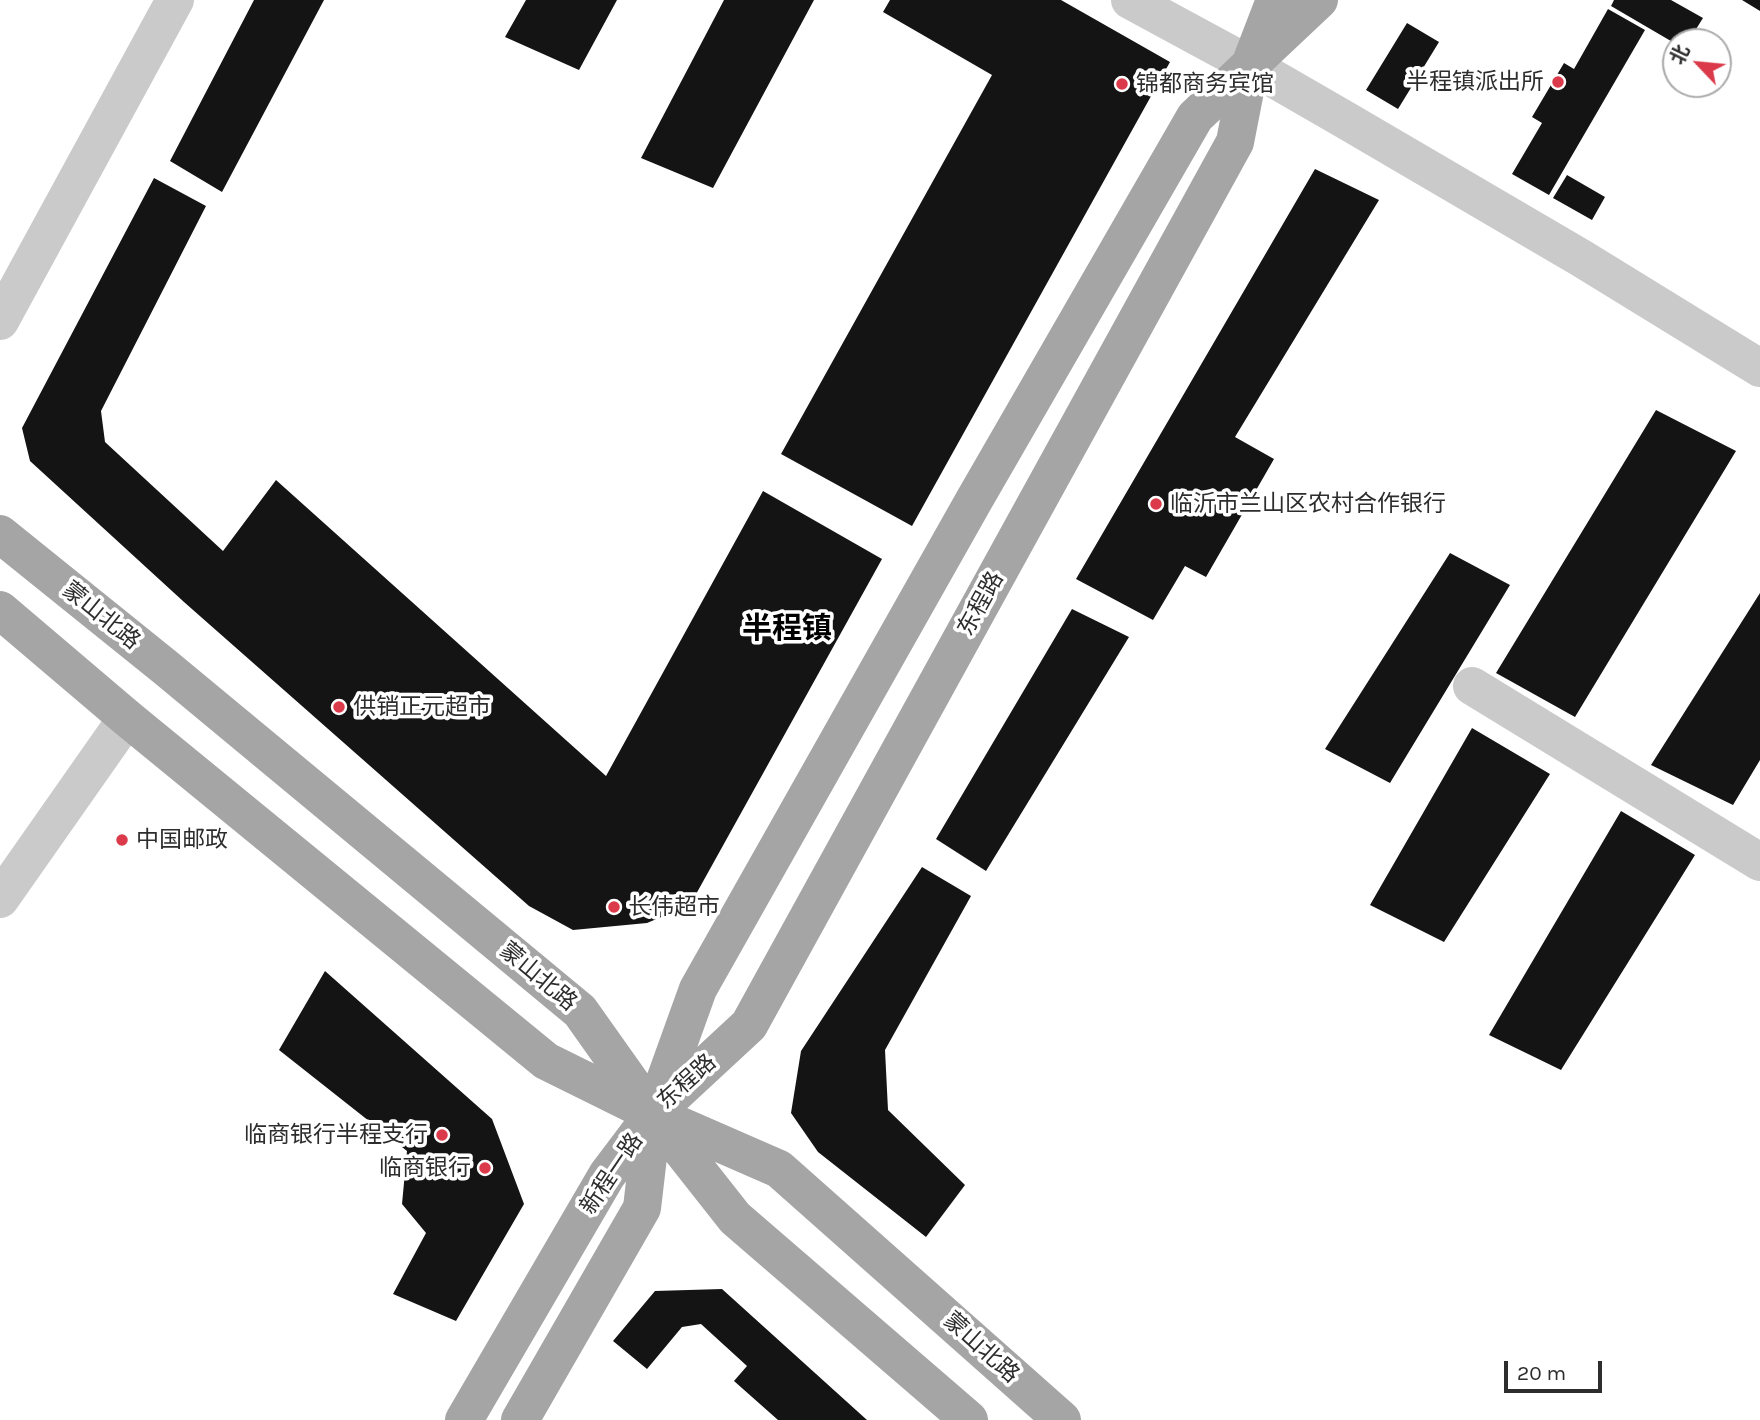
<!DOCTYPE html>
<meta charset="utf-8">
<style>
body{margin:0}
#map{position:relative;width:1760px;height:1420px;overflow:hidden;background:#fff;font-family:Karla,"Noto Sans SC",sans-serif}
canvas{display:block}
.north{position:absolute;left:1662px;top:28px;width:70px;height:70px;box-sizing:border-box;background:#fff;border:2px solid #ababab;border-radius:50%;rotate:296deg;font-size:19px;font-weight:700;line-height:28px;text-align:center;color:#2d2d2d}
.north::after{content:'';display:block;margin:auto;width:24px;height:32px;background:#da3a49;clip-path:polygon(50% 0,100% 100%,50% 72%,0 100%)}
.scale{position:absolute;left:1504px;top:1361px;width:98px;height:32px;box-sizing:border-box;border:4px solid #2d2d2d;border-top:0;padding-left:9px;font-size:21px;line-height:24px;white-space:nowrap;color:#2d2d2d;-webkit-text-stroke:5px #fff;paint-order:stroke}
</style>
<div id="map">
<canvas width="1760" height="1420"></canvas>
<div class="north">北</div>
<div class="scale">20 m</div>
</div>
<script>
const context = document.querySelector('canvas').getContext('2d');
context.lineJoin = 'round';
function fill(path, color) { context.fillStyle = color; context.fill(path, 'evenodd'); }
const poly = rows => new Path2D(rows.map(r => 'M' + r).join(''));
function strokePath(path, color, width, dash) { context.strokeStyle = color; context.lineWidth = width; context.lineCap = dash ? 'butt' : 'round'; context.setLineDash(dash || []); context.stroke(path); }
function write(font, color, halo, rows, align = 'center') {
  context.font = font + ' Karla,"Noto Sans SC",sans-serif'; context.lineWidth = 7; context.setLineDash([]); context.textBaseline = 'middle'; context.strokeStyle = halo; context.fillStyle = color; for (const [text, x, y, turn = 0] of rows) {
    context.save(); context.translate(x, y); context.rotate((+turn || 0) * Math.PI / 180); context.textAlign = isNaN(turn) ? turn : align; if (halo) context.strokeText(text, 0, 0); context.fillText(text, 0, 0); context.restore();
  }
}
fill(poly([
 [254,0,324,0,222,192,170,161],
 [526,0,617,0,579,70,505,37],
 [724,0,814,0,713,188,641,158],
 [890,0,1061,0,1170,62,912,526,781,454,992,75,883,12],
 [1614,0,1671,0,1703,18,1688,42,1676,42,1676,44,1611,6],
 [1742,0,1760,0,1760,11],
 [1608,9,1645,30,1549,195,1512,174,1542,123,1532,117,1564,63,1574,69],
 [1407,23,1439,42,1398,109,1366,90],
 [1315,169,1379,200,1235,437,1274,459,1206,577,1185,566,1153,620,1076,579],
 [1567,175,1605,197,1592,220,1553,198],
 [154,178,206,206,101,411,105,442,223,551,276,480,606,776,763,491,882,559,690,905,647,923,573,930,529,906,184,602,30,461,22,428],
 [1656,410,1736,451,1575,717,1496,673],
 [1450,553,1510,585,1390,783,1325,749],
 [1760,593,1760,760,1733,805,1651,765],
 [1072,609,1129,637,986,871,936,839],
 [1472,728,1550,774,1444,942,1370,905],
 [1621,811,1695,855,1561,1070,1489,1035],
 [922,867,971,896,885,1050,888,1110,965,1185,926,1237,818,1152,791,1113,801,1051],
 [325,971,492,1119,524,1204,456,1321,393,1294,426,1233,402,1204,407,1151,279,1050],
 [722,1289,867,1420,778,1420,734,1381,747,1366,701,1324,682,1327,647,1369,613,1341,655,1291]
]), '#141414');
strokePath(poly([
 [1130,0,1250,65,1347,121,1581,258,1760,368],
 [0,321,175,0],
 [1472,686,1760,862],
 [0,899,127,718]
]), '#cacaca', 38);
strokePath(poly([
 [0,534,165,667,580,1011,653,1114,779,1169,1062,1420],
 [0,610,127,718,546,1061,653,1114,735,1218,969,1420],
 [464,1420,607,1175,653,1114,749,1025,1235,142,1250,65,1319,0],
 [520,1420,642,1208,653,1114,698,989,973,502,1195,117,1250,65,1275,0]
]), '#a5a5a5', 38);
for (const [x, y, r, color] of [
 [1558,82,7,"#da3a49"],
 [1122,84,7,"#da3a49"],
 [1156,504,7,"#da3a49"],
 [339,707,7,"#da3a49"],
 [122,840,7,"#da3a49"],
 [614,907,7,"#da3a49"],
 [442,1135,7,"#da3a49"],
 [485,1168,7,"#da3a49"]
]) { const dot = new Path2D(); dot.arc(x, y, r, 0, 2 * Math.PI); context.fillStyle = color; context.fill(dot); strokePath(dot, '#fff', 2.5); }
write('23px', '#2d2d2d', '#fff', [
 ["半程镇派出所",1544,82,"right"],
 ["锦都商务宾馆",1136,84],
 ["临沂市兰山区农村合作银行",1170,504],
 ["供销正元超市",353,707],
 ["中国邮政",136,840],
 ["长伟超市",628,907],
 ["临商银行半程支行",428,1135,"right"],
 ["临商银行",471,1168,"right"]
], 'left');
write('23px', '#2d2d2d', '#fff', [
 ["东程路",981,604,-61],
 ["蒙山北路",101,616,39],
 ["蒙山北路",538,977,40],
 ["东程路",687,1082,-42],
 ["新程一路",612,1174,-56],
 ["蒙山北路",981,1348,42]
]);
write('bold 30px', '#000', '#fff', [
 ["半程镇",787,629]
]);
</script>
